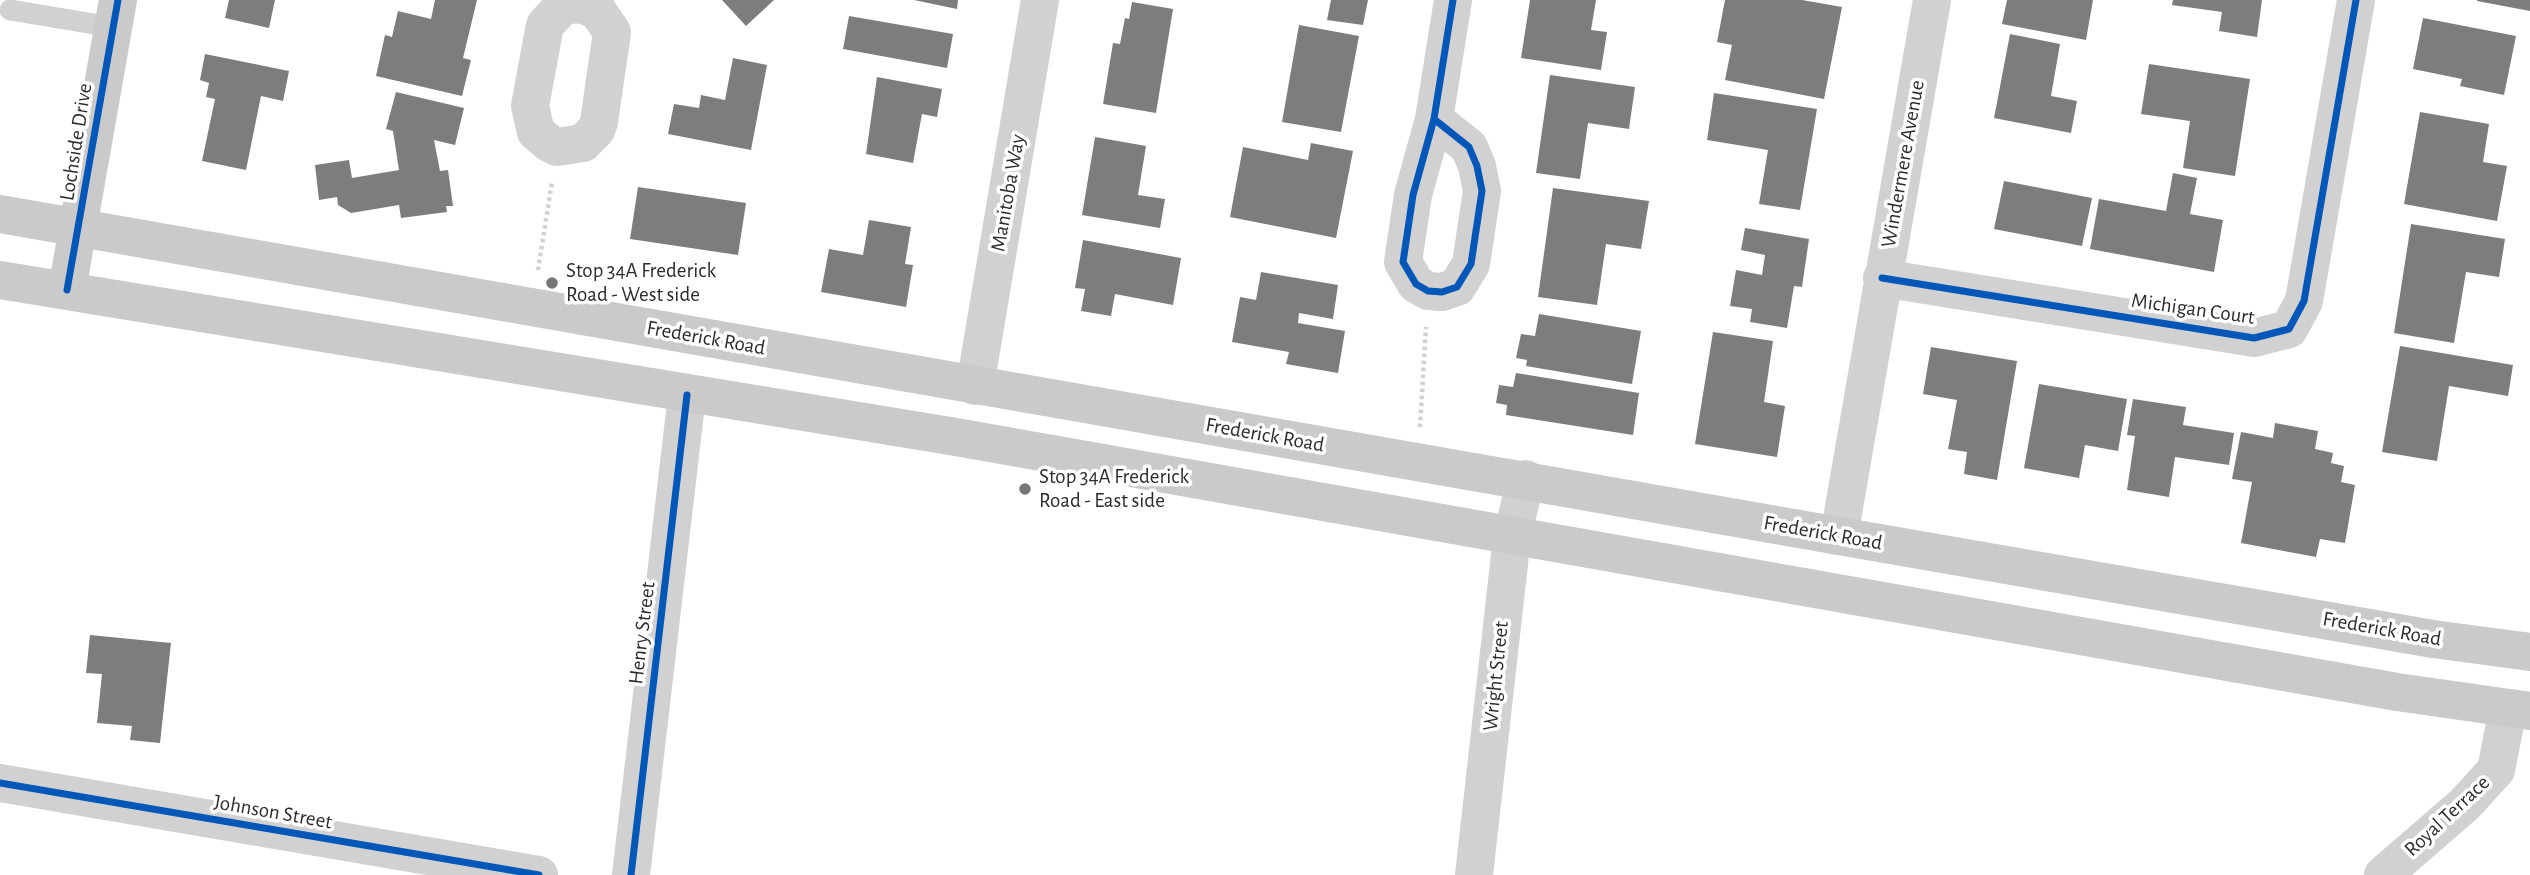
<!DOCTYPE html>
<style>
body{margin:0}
canvas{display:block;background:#fff}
</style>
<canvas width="2530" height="875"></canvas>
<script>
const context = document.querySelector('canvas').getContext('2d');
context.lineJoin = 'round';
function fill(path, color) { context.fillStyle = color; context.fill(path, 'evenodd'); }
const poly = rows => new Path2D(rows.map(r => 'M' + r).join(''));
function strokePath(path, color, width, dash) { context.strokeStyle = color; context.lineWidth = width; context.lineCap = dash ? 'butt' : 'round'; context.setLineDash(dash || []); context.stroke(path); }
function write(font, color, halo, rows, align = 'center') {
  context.font = font + ' "Alegreya Sans",sans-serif'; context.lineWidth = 7; context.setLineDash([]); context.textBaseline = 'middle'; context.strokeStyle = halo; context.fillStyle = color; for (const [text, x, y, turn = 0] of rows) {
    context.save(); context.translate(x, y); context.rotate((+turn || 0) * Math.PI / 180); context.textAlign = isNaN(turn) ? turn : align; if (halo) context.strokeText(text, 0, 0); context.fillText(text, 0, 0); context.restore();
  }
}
fill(poly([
 [229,0,275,0,269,28,225,18],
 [435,0,477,0,463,58,471,60,462,96,376,76,385,35,392,37,398,11,431,19],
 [722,0,774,0,746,26],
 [914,0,958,0,957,9],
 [1331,0,1368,0,1363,25,1327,20],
 [1530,0,1596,0,1591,30,1607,32,1601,70,1521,58],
 [1725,0,1802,0,1842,7,1824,99,1725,80,1732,45,1717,42],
 [2007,0,2093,0,2086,40,2002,24],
 [2173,0,2262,0,2257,37,2219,31,2222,12,2172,5],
 [2477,0,2530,0,2530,11,2477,1],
 [1132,2,1173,9,1156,113,1103,104,1113,43,1120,44,1125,18,1129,19],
 [849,16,953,34,947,68,843,49],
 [2423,18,2516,36,2504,95,2460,86,2462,79,2413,69],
 [1299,25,1359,36,1341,132,1282,122],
 [2010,34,2060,44,2051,96,2077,101,2071,133,1994,118],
 [205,54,289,71,283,101,261,96,246,170,202,161,215,99,206,97,209,83,200,80],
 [733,58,767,65,751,150,668,134,674,104,699,108,701,95,725,100],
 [2149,64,2250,79,2235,176,2183,168,2190,121,2141,114],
 [1550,75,1635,87,1629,129,1588,123,1580,179,1536,173],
 [877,77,942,89,937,117,922,114,913,163,866,154],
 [396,92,464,108,455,145,434,140,440,171,448,170,453,206,446,206,447,212,401,218,399,205,351,213,338,205,337,197,319,200,315,165,349,160,352,178,399,170,393,131,386,129],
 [1714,93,1817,109,1800,210,1759,204,1768,150,1707,140],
 [2420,112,2489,124,2483,162,2507,166,2497,221,2404,204],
 [1095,137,1146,146,1138,195,1165,199,1160,228,1082,215],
 [1311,143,1353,151,1336,238,1230,217,1243,147,1308,160],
 [2173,173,2197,178,2190,214,2223,220,2214,272,2090,249,2099,199,2166,211],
 [2004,181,2092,198,2082,246,1994,229],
 [638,187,746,203,738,255,630,239],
 [1553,188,1649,201,1641,249,1606,244,1597,305,1538,297],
 [869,220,911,227,905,264,913,265,906,307,821,292,829,249,863,255],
 [2411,224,2505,239,2499,277,2466,272,2454,343,2394,333],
 [1745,228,1809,239,1802,287,1794,286,1787,328,1750,322,1752,309,1730,306,1736,270,1762,275,1765,255,1741,250],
 [1083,240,1181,258,1173,305,1115,294,1111,316,1081,311,1085,289,1075,288],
 [1261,272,1338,285,1333,319,1299,313,1298,323,1345,331,1338,373,1286,364,1289,352,1232,342,1240,297,1256,300],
 [1539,314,1641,331,1632,384,1526,366,1527,360,1516,358,1521,334,1535,336],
 [1713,332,1773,341,1764,402,1785,406,1777,457,1695,444],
 [2400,346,2513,365,2508,396,2449,386,2437,461,2382,452],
 [1931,347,2017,361,1997,480,1964,474,1967,452,1948,449,1957,400,1923,394],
 [1516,373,1639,393,1633,435,1506,415,1507,405,1496,403,1499,385,1513,387],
 [2039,384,2127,399,2118,451,2085,445,2079,478,2024,468],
 [2133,399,2186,407,2183,425,2234,433,2229,465,2175,457,2169,497,2127,490,2135,436,2127,435],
 [2275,423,2318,431,2315,449,2333,453,2331,463,2344,466,2341,482,2355,485,2345,543,2320,539,2316,557,2241,543,2252,482,2232,479,2241,432,2273,438],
 [90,635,171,643,160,743,130,740,132,726,97,723,102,674,86,673]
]), '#7d7d7d');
strokePath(poly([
 [538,270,552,182],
 [1420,427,1426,327]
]), '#d1d1d1', 4.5, [3.5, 3.5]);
strokePath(poly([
 [10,10,112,27]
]), '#d1d1d1', 21);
strokePath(poly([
 [580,4,597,10,612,32,599,122,596,130,583,143,557,147,549,143,536,132,530,106,545,25,563,6,580,4],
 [1434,119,1469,147,1477,166,1482,191,1471,264,1457,287,1442,292,1428,291,1416,284,1403,262,1413,195,1434,119,1453,0],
 [1882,278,2254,338,2289,329,2304,301,2356,0],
 [975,386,1040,0],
 [1839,536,1932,0],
 [0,783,539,875],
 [631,875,687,395],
 [1474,875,1512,537,1526,479],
 [2383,875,2465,804,2496,770,2508,709]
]), '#d1d1d1', 38);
strokePath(poly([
 [0,214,1839,536,2433,639,2530,652],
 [0,280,956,437,2397,692,2530,711],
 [67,290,118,0]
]), '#cacaca', 38);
strokePath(poly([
 [1434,119,1469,147,1477,166,1482,191,1471,264,1457,287,1442,292,1428,291,1416,284,1403,262,1413,195,1434,119,1453,0],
 [1882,278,2254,338,2289,329,2304,301,2356,0],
 [67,290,118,0],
 [0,783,539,875],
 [631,875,687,395]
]), '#0057b8', 7);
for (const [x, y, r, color] of [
 [552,283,7,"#767676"],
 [1025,489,7,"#767676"]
]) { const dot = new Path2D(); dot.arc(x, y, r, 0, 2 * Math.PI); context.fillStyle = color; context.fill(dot); strokePath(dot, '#fff', 2.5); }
write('21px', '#2c2c2c', '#fff', [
 ["Lochside Drive",76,142,-81],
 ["Windermere Avenue",1903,164,-80],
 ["Manitoba Way",1008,193,-80],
 ["Michigan Court",2193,309,8],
 ["Frederick Road",706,338,10],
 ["Frederick Road",1265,435,10],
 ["Frederick Road",1823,533,10],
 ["Frederick Road",2382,629,10],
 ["Henry Street",642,633,-83],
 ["Wright Street",1496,676,-84],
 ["Johnson Street",273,812,10],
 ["Royal Terrace",2447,816,-43]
]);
write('21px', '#2c2c2c', '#fff', [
 ["Stop 34A Frederick",566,271],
 ["Road - West side",566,295],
 ["Stop 34A Frederick",1039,477],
 ["Road - East side",1039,501]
], 'left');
</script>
